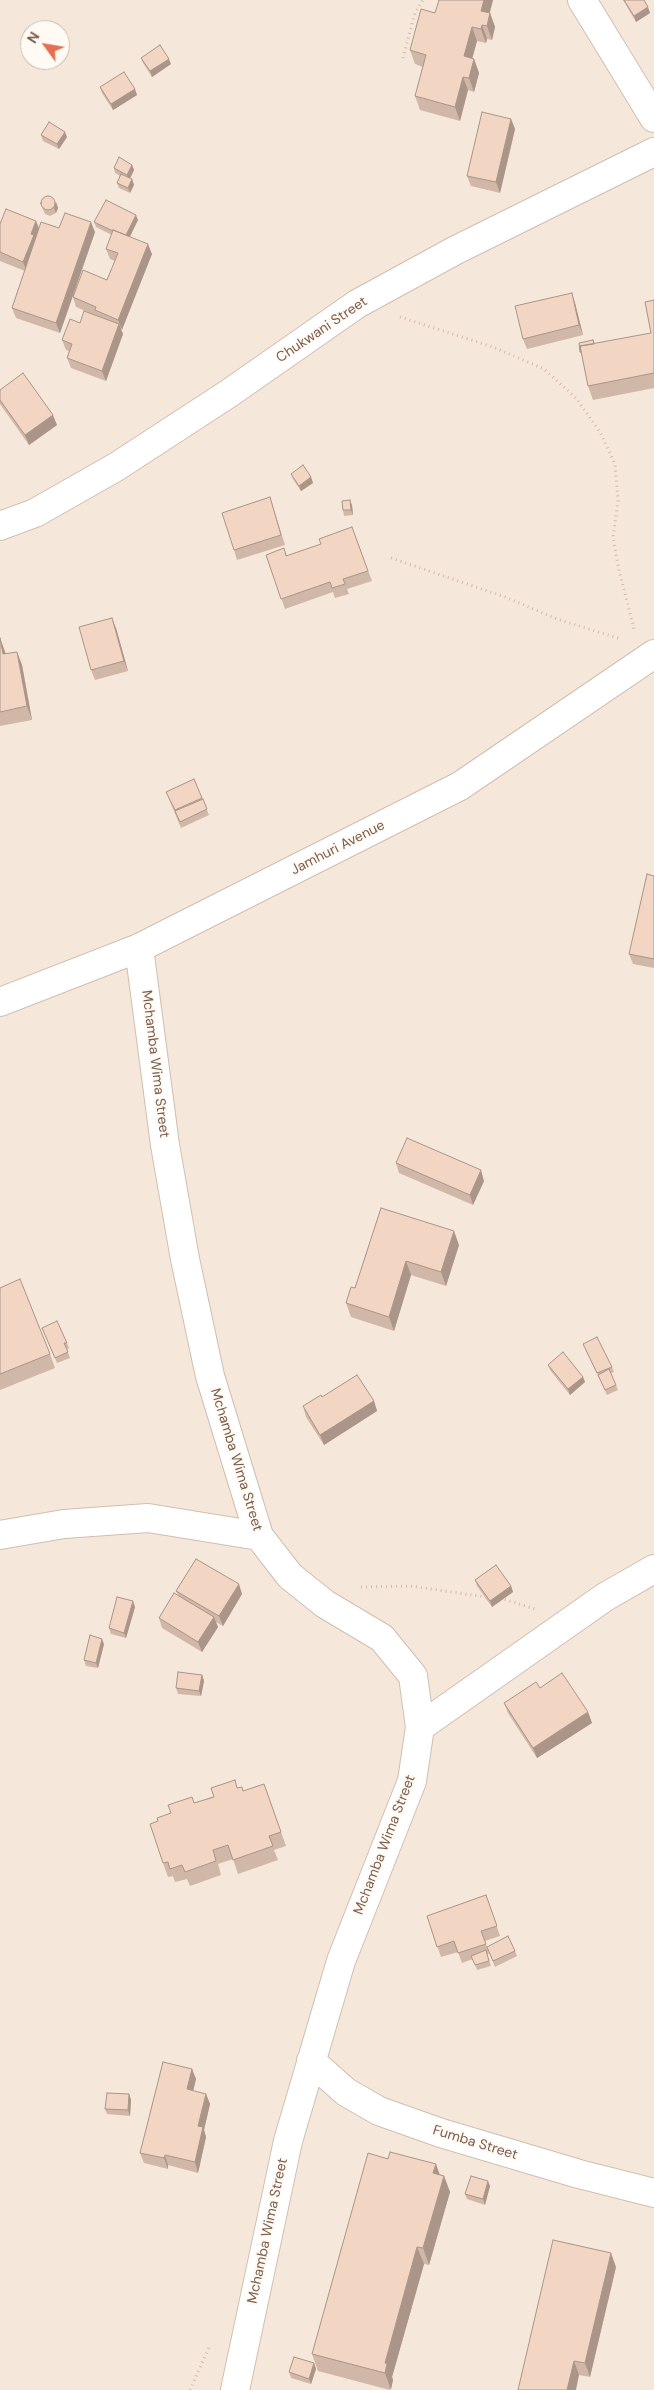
<!DOCTYPE html>
<style>
body{margin:0}
#map{position:relative;width:654px;height:2390px;overflow:hidden;background:#fdf6ec;font-family:"DM Sans",sans-serif}
canvas{display:block}
.north{position:absolute;left:20px;top:20px;width:50px;height:50px;box-sizing:border-box;background:#fffaf3;border:1px solid #cabbb1;border-radius:50%;rotate:302deg;font-size:14px;font-weight:700;line-height:20px;text-align:center;color:#7a5c4d}
.north::after{content:'';display:block;margin:auto;width:18px;height:22px;background:#e76f51;clip-path:polygon(50% 0,100% 100%,50% 72%,0 100%)}
</style>
<div id="map">
<canvas width="654" height="2390"></canvas>
<div class="north">N</div>
</div>
<script>
const context = document.querySelector('canvas').getContext('2d');
context.lineJoin = 'round';
function fill(path, color) { context.fillStyle = color; context.fill(path, 'evenodd'); }
const poly = rows => new Path2D(rows.map(r => 'M' + r).join(''));
function strokePath(path, color, width, dash) { context.strokeStyle = color; context.lineWidth = width; context.lineCap = dash ? 'butt' : 'round'; context.setLineDash(dash || []); context.stroke(path); }
function write(font, color, halo, rows, align = 'center') {
  context.font = font + ' "DM Sans",sans-serif'; context.lineWidth = 4; context.setLineDash([]); context.textBaseline = 'middle'; context.strokeStyle = halo; context.fillStyle = color; for (const [text, x, y, turn = 0] of rows) {
    context.save(); context.translate(x, y); context.rotate((+turn || 0) * Math.PI / 180); context.textAlign = isNaN(turn) ? turn : align; if (halo) context.strokeText(text, 0, 0); context.fillText(text, 0, 0); context.restore();
  }
}
fill(poly([
 [0,0,654,0,654,2390,0,2390],
 [30,30,60,30,60,60,30,60]
]), '#f5e8da');
const minor = poly([
 [582,0,654,118],
 [0,526,35,513,116,467,228,394,357,304,456,250,654,152],
 [139,948,165,1145,185,1259,210,1376,259,1536,290,1576,325,1604,382,1638,413,1676,420,1727,412,1781,341,1961,288,2141,235,2390],
 [0,1002,139,948,460,786,654,654],
 [0,1535,64,1524,148,1518,259,1536],
 [420,1727,605,1597,654,1569],
 [311,2061,346,2092,379,2111,441,2133,579,2174,654,2193]
]);
strokePath(minor, '#d1beb0', 30);
strokePath(poly([
 [403,58,415,13,423,0],
 [400,317,493,347,544,369,576,398,600,432,615,464,618,501,613,538,619,570,634,629],
 [391,558,505,597,557,619,621,639],
 [361,1587,410,1586,486,1597],
 [500,1598,535,1609],
 [190,2390,210,2345]
]), '#d9b8a5', 3, [1, 4]);
strokePath(minor, '#fff', 28);
fill(poly([
 [493,0,490,13,495,27,492,40,487,39,486,43,477,41,472,59,474,59,479,73,474,92,468,90,460,121,420,110,415,96,423,67,415,64,410,50,435,13],
 [623,0,644,0,650,13,636,22],
 [141,58,171,64,152,77,143,63],
 [100,87,137,95,113,110,102,93],
 [511,119,515,129,500,193,471,186,467,176],
 [41,135,67,137,59,149,43,141],
 [132,165,134,170,130,179,132,179,134,185,130,193,119,188,117,183,120,176,115,173,114,168],
 [56,202,58,208,56,213,50,216,45,214,40,203],
 [138,220,130,237,152,254,121,330,123,334,106,381,71,368,67,358,69,351,66,350,62,340,80,323,97,316,76,307,73,297,107,280,115,261,110,259,106,249,112,235,96,227,94,222],
 [36,221,39,229,59,228,95,232,60,333,16,318,12,308,25,271,0,261,0,224],
 [654,300,654,388,593,400,588,386,582,356,580,352,593,340,595,344,651,333],
 [575,303,583,335,527,349,523,339],
 [0,390,57,425,29,445,0,404],
 [291,474,311,477,313,483,301,491,293,479],
 [270,497,285,545,237,560,234,550],
 [352,505,353,515,344,516,343,510],
 [352,527,372,581,347,589,349,594,335,598,333,592,285,609,266,555,284,548,287,556,321,544],
 [116,628,128,671,95,680,91,670],
 [0,638,6,654,17,652,22,665,32,720,0,726],
 [194,779,209,815,181,828,166,792],
 [654,876,654,968,633,964,629,954],
 [396,1163,484,1181,473,1205,399,1173],
 [381,1208,459,1245,446,1286,411,1275,394,1331,351,1317,346,1303,355,1288],
 [0,1288,50,1354,55,1368,0,1390],
 [42,1328,67,1343,69,1348,67,1349,70,1358,57,1363],
 [583,1344,612,1367,614,1372,611,1373,618,1390,607,1395],
 [548,1365,583,1377,585,1382,570,1395,550,1370],
 [322,1397,374,1401,377,1411,324,1445,306,1417,303,1406],
 [475,1580,511,1586,513,1592,492,1607,477,1586],
 [176,1591,242,1594,223,1626,216,1622,218,1627,202,1652,162,1628,159,1618,178,1595],
 [133,1601,135,1607,126,1638,111,1634,109,1628],
 [104,1644,98,1668,86,1666,84,1660],
 [202,1675,204,1681,201,1696,178,1694,176,1688],
 [540,1688,588,1712,592,1723,537,1758,508,1713,504,1703],
 [264,1784,286,1846,274,1850,278,1860,238,1874,233,1859,218,1864,221,1875,190,1886,187,1879,175,1882,173,1876,168,1877,163,1863,158,1821,171,1813,194,1803,238,1788,243,1791],
 [486,1895,500,1936,485,1941,487,1947,515,1951,517,1956,495,1967,487,1947,489,1954,487,1954,491,1966,477,1970,473,1959,462,1963,458,1952,441,1957,427,1916],
 [192,2069,196,2079,193,2091,206,2094,210,2104,204,2130,206,2137,198,2173,168,2165,168,2169,144,2163,140,2153],
 [129,2094,131,2100,130,2116,107,2114,105,2109],
 [439,2174,444,2176,450,2192,429,2265,424,2264,392,2377,393,2380,390,2390,318,2371,312,2354],
 [490,2186,485,2205,467,2199,465,2194],
 [616,2267,590,2377,579,2375,518,2390],
 [314,2363,316,2369,311,2384,291,2378,289,2372]
]), '#d1b7a8');
fill(poly([
 [484,0,493,0,486,25,481,11],
 [648,7,650,13,636,22,634,16],
 [490,13,495,27,492,40,487,26],
 [482,25,487,39,486,43,481,29],
 [472,27,477,41,469,70,464,56],
 [169,59,171,64,152,77,150,71],
 [474,59,479,73,474,92,469,78],
 [463,77,468,90,460,121,455,107],
 [135,89,137,95,113,110,111,104],
 [511,119,515,129,500,193,496,182],
 [65,132,67,137,59,149,57,144],
 [132,165,134,170,129,180,127,175],
 [132,179,134,185,130,193,128,188],
 [56,202,58,208,56,213,54,208],
 [136,215,138,220,127,242,125,237],
 [36,221,40,231,27,272,23,262,31,234],
 [91,222,95,232,60,333,56,323],
 [148,244,152,254,122,330,118,320],
 [572,293,575,303,583,335,579,325],
 [119,324,123,334,106,381,102,371],
 [53,415,57,425,29,445,25,435],
 [311,477,313,483,301,491,299,486],
 [350,500,352,505,353,515,351,510],
 [112,618,116,628,128,671,124,661],
 [0,638,5,652,8,668,3,654],
 [17,652,22,665,32,720,27,706],
 [481,1170,484,1181,473,1205,470,1195],
 [454,1231,459,1245,446,1286,441,1272],
 [406,1261,411,1275,394,1331,389,1317],
 [583,1377,585,1382,570,1395,568,1389],
 [374,1401,377,1411,324,1445,320,1435],
 [239,1584,242,1594,223,1626,219,1616],
 [511,1586,513,1592,492,1607,490,1601],
 [133,1601,135,1607,126,1638,124,1633],
 [214,1617,218,1627,202,1652,198,1642],
 [102,1639,104,1644,98,1668,96,1663],
 [202,1675,204,1681,201,1696,199,1691],
 [588,1712,592,1723,537,1758,533,1748],
 [192,2069,196,2079,191,2100,187,2089],
 [129,2094,131,2100,130,2116,128,2110],
 [206,2094,210,2104,204,2130,206,2137,198,2173,195,2162,198,2126],
 [165,2155,168,2165,168,2169,164,2158],
 [436,2164,442,2181,433,2173],
 [444,2176,450,2192,429,2265,423,2248],
 [488,2181,490,2186,485,2205,483,2199],
 [417,2247,424,2264,392,2377,393,2380,391,2390,385,2373,385,2363],
 [611,2253,616,2267,590,2377,585,2363],
 [574,2361,579,2375,576,2390,567,2390],
 [314,2363,316,2369,311,2384,309,2379]
]), '#aa9588');
const building = poly([
 [439,0,484,0,481,11,490,13,487,26,482,25,481,29,472,27,464,56,474,59,469,78,463,77,455,107,415,96,426,55,410,50,421,9,435,13,439,0],
 [624,0,644,0,648,7,634,16,624,0],
 [160,45,169,59,150,71,141,58,160,45],
 [124,72,135,89,111,104,100,87,124,72],
 [482,112,511,119,496,182,467,176,482,112],
 [49,122,65,132,57,144,41,135,49,122],
 [119,157,132,165,127,175,114,168,119,157],
 [121,174,132,179,128,188,117,183,121,174],
 '41 203a7 7 0 1 1 14 0a7 7 0 1 1-14 0Z',
 [106,200,136,215,126,235,113,230,113,231,94,222,106,200],
 [6,209,36,221,31,234,34,235,23,262,0,252,0,224,6,209],
 [65,213,91,222,56,323,12,308,41,222,59,228,65,213],
 [113,230,148,244,118,320,95,310,96,307,73,297,83,270,107,280,118,253,106,249,113,230],
 [572,293,579,325,523,339,515,306,572,293],
 [654,300,654,373,588,386,580,346,651,333,645,302,654,300],
 [84,311,119,324,102,371,67,358,72,344,62,340,70,319,80,323,84,311],
 [593,340,594,344,580,346,581,352,580,352,579,343,593,340],
 [23,373,53,415,25,435,0,400,0,390,23,373],
 [303,465,311,477,299,486,291,474,303,465],
 [270,497,281,535,234,550,222,513,270,497],
 [350,500,351,510,343,510,342,501,350,500],
 [352,527,368,571,343,579,345,584,332,588,330,582,281,599,266,555,284,548,286,556,321,544,319,539,352,527],
 [112,618,124,661,91,670,79,627,112,618],
 [0,638,3,654,17,652,27,706,0,712,0,638],
 [194,779,202,798,175,810,166,792,194,779],
 [203,799,207,809,180,822,175,811,203,799],
 [647,874,654,876,654,959,629,954,647,874],
 [407,1138,481,1170,470,1195,396,1163,407,1138],
 [381,1208,454,1231,441,1272,406,1261,389,1317,346,1303,351,1287,355,1288,381,1208],
 [20,1279,50,1354,0,1374,0,1288,20,1279],
 [57,1321,67,1343,64,1343,68,1352,55,1358,42,1328,57,1321],
 [597,1337,612,1367,597,1373,583,1344,597,1337],
 [563,1352,583,1377,568,1389,548,1365,563,1352],
 [609,1369,616,1385,605,1390,598,1375,609,1369],
 [357,1375,374,1401,320,1435,303,1406,321,1395,322,1397,357,1375],
 [196,1559,239,1584,219,1616,176,1591,196,1559],
 [496,1565,511,1586,490,1601,475,1580,496,1565],
 [174,1593,214,1617,198,1642,159,1618,174,1593],
 [117,1597,133,1601,124,1633,109,1628,117,1597],
 [90,1635,102,1639,96,1663,84,1660,90,1635],
 [178,1672,202,1675,199,1691,176,1688,178,1672],
 [562,1673,588,1712,533,1748,504,1703,536,1682,540,1688,562,1673],
 [235,1780,237,1788,242,1787,243,1791,264,1784,281,1832,269,1836,273,1846,233,1860,228,1845,213,1850,216,1861,185,1872,182,1865,170,1869,168,1862,163,1863,150,1824,158,1821,157,1818,171,1813,168,1805,192,1797,194,1803,214,1797,211,1788,235,1780],
 [486,1895,497,1926,481,1931,486,1944,458,1953,454,1941,437,1947,427,1916,486,1895],
 [508,1936,515,1951,493,1961,487,1947,508,1936],
 [486,1950,489,1961,475,1965,471,1956,486,1950],
 [163,2062,192,2069,187,2089,206,2094,198,2126,203,2127,195,2162,165,2155,164,2158,140,2153,163,2062],
 [107,2093,129,2094,128,2110,105,2109,107,2093],
 [390,2152,436,2164,433,2173,444,2176,423,2248,417,2247,385,2363,387,2364,385,2373,312,2354,368,2153,388,2159,390,2152],
 [471,2176,488,2181,483,2199,465,2194,471,2176],
 [553,2240,611,2253,585,2363,574,2361,567,2390,518,2390,553,2240],
 [294,2357,314,2363,309,2379,289,2372,294,2357]
]);
fill(building, '#f3d5c3');
strokePath(building, '#aa9588', 1);
write('14px', '#7a5c4d', '#fffaf3', [
 ["Chukwani Street",322,330,-34],
 ["Jamhuri Avenue",338,848,-27],
 ["Mchamba Wima Street",155,1064,83],
 ["Mchamba Wima Street",236,1460,73],
 ["Mchamba Wima Street",385,1845,-69],
 ["Fumba Street",475,2143,17],
 ["Mchamba Wima Street",268,2231,-78]
]);
</script>
